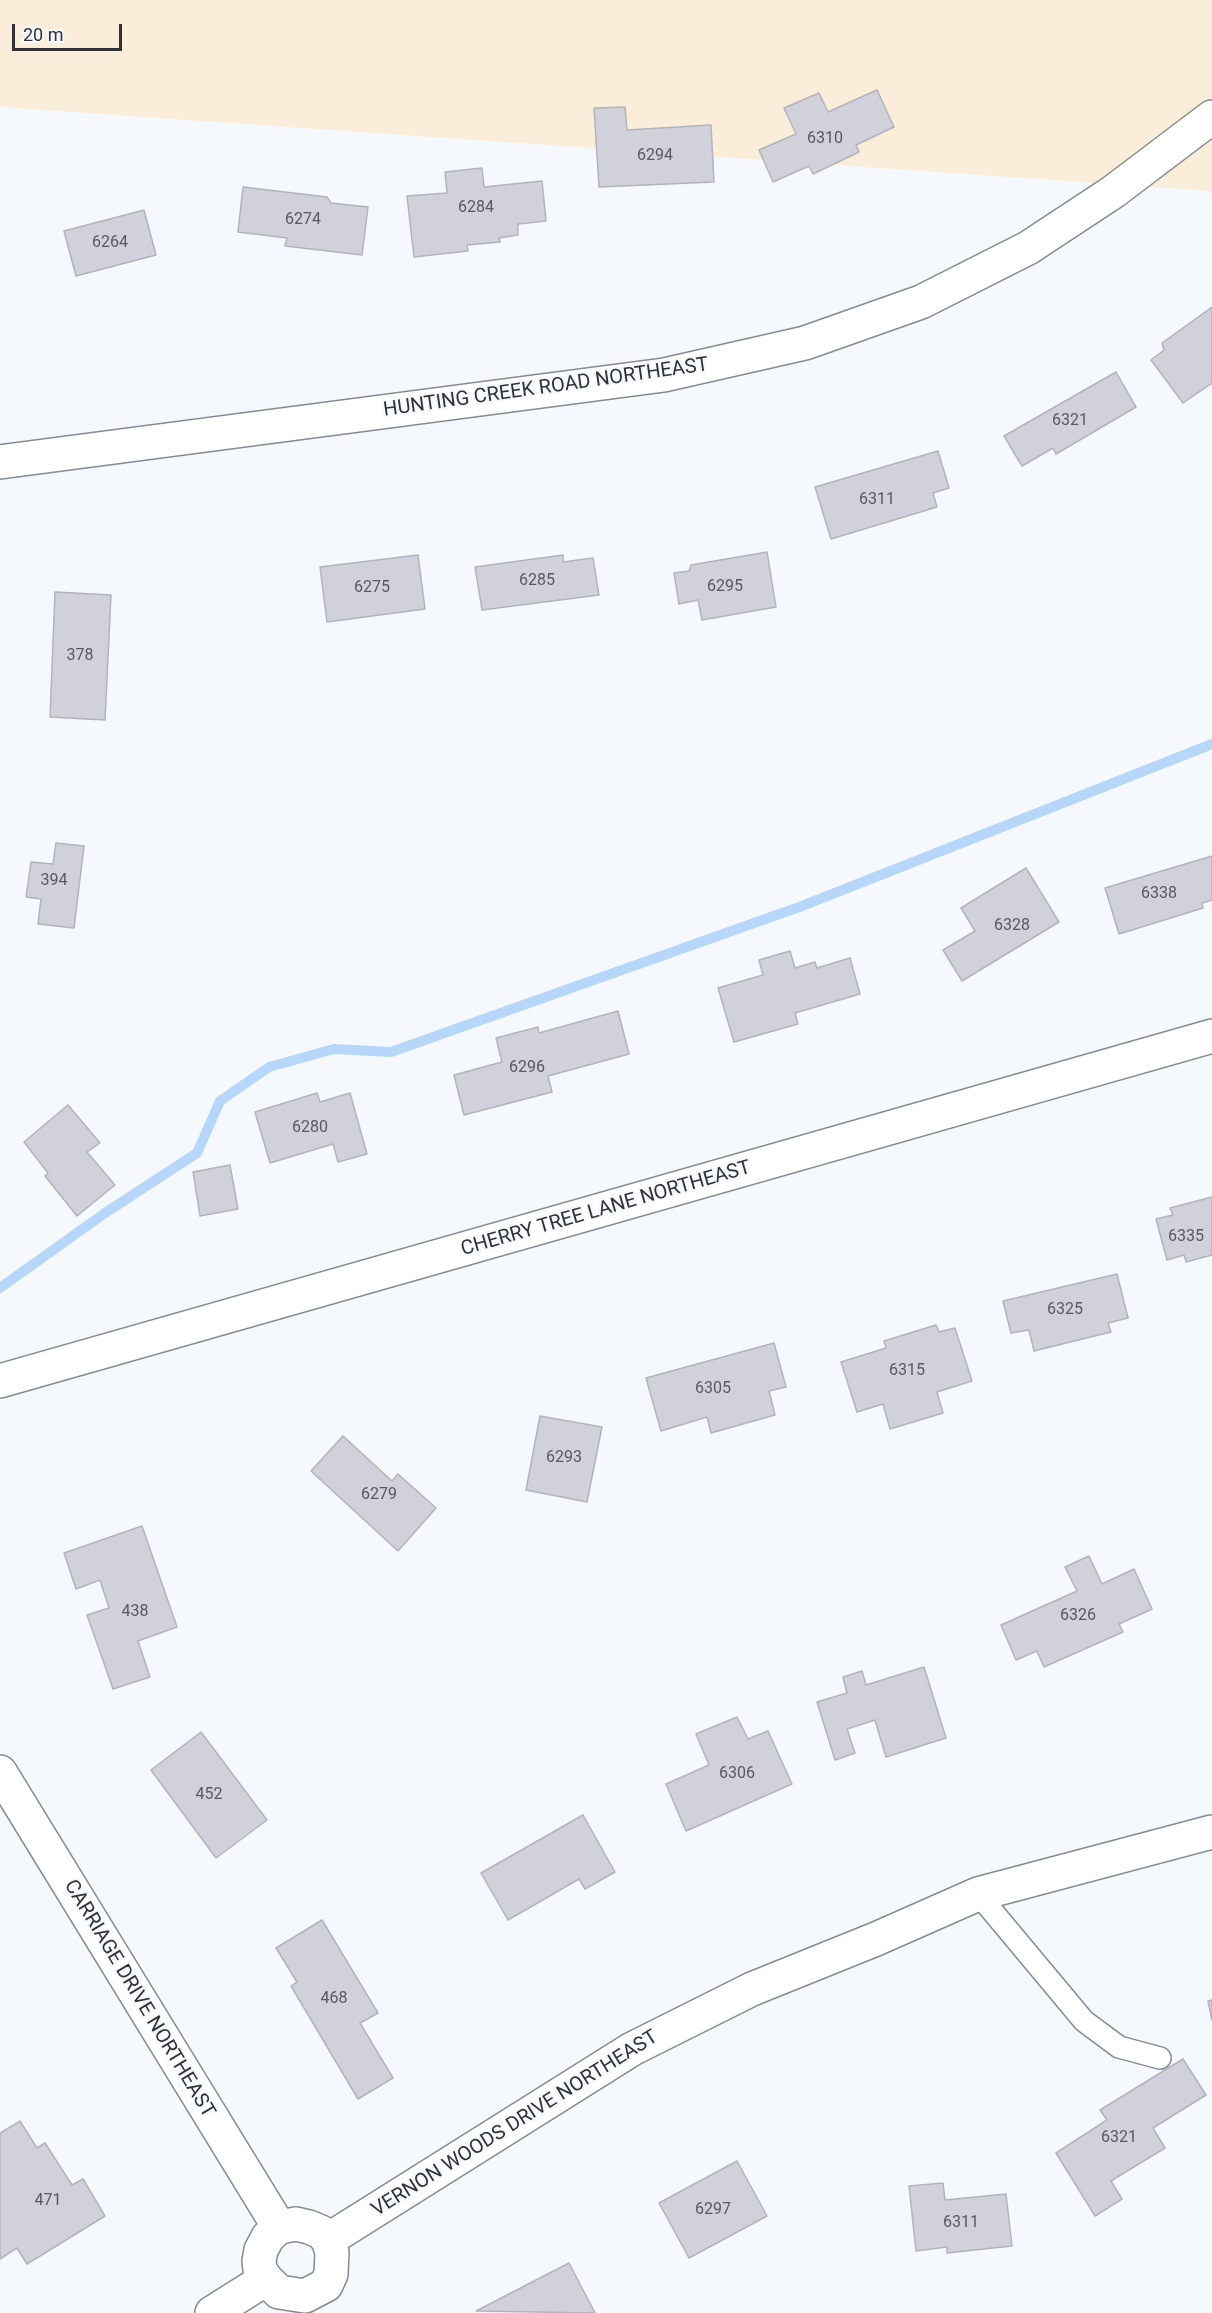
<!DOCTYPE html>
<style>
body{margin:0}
#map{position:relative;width:1212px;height:2313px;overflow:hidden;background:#f5f9fe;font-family:Roboto,sans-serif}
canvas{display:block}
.scale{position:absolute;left:12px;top:24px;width:110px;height:27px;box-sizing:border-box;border:3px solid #303235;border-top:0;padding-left:8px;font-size:18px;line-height:21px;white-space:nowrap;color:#303235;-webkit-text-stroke:4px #f5f9fe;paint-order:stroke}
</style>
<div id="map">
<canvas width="1212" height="2313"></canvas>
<div class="scale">20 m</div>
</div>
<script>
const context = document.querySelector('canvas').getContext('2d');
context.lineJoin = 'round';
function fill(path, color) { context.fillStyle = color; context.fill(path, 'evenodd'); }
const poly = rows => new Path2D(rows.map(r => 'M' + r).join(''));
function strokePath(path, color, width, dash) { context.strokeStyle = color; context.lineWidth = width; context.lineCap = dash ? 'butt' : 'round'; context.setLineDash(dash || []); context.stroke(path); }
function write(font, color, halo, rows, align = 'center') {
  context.font = font + ' Roboto,sans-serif'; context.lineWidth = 4.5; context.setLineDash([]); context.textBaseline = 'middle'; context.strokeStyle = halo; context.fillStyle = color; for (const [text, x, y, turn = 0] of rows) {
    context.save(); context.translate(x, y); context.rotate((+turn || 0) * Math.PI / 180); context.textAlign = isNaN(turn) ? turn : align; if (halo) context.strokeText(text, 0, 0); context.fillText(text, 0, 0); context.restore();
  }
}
fill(poly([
 [0,0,1212,0,1212,191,0,107]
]), '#faedd9');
strokePath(poly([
 [0,1288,105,1213,197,1153,220,1101,269,1067,334,1049,391,1052,802,906,1212,744]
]), '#b6d7fa', 10);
const building = poly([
 [877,90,894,127,856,145,859,152,813,174,809,166,773,182,759,150,796,134,784,108,819,93,828,112,877,90],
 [625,107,627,130,711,125,714,182,599,187,594,108,625,107],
 [482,168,484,187,542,181,546,221,518,224,518,235,499,238,500,242,467,245,468,251,414,257,407,196,447,193,445,172,482,168],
 [243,187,327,197,331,203,368,207,362,255,285,246,287,238,238,232,243,187],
 [144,210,156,255,76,276,64,231,144,210],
 [1212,307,1212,383,1183,403,1151,360,1164,350,1162,343,1212,307],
 [1116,372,1136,407,1056,454,1053,448,1022,466,1004,436,1116,372],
 [938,451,949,488,933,493,937,507,831,539,815,487,938,451],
 [767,552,776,607,702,620,698,600,679,604,674,573,689,571,691,565,767,552],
 [418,555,425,609,327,622,320,567,418,555],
 [563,555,563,562,593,558,599,595,482,610,475,567,563,555],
 [55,592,111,595,105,720,50,717,55,592],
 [56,843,84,846,74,928,38,924,41,899,26,897,31,862,53,864,56,843],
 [1212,856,1212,900,1202,903,1203,908,1119,934,1105,888,1212,856],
 [1026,868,1059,922,962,981,943,950,975,931,961,908,1026,868],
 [790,951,795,968,815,962,817,968,850,958,860,994,795,1013,798,1024,734,1042,718,988,763,975,759,960,790,951],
 [618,1011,629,1054,548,1076,552,1092,464,1115,454,1075,502,1062,496,1038,538,1027,539,1033,618,1011],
 [317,1093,320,1102,350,1093,367,1154,338,1162,333,1144,270,1163,255,1112,317,1093],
 [68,1105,100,1143,87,1152,115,1185,77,1216,45,1176,48,1173,24,1142,68,1105],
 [230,1165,238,1209,200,1216,193,1172,230,1165],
 [1212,1197,1212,1255,1186,1262,1184,1255,1167,1260,1156,1219,1173,1215,1170,1208,1212,1197],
 [1117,1274,1128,1318,1108,1323,1111,1332,1034,1351,1029,1330,1011,1333,1003,1301,1117,1274],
 [936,1325,939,1332,955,1328,972,1381,937,1392,943,1413,890,1429,883,1404,857,1412,841,1362,886,1348,884,1341,936,1325],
 [774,1343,786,1387,769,1391,775,1415,711,1433,707,1417,661,1431,646,1378,774,1343],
 [540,1416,602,1427,587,1502,526,1490,540,1416],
 [343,1436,392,1481,398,1474,436,1508,398,1551,311,1471,343,1436],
 [142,1526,177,1627,138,1641,150,1677,113,1689,87,1615,109,1608,100,1580,76,1589,64,1553,142,1526],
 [1089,1556,1102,1584,1134,1569,1152,1609,1119,1624,1123,1632,1044,1667,1037,1651,1016,1660,1001,1625,1077,1591,1065,1567,1089,1556],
 [924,1667,946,1738,886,1757,875,1720,847,1729,855,1753,835,1760,817,1702,847,1693,843,1677,862,1671,866,1685,924,1667],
 [737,1717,748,1739,768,1731,792,1784,686,1831,666,1784,709,1765,696,1734,737,1717],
 [201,1732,267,1820,216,1858,151,1770,201,1732],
 [583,1815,615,1872,585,1889,579,1879,508,1920,481,1873,583,1815],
 [322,1920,378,2013,360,2023,393,2078,358,2099,291,1986,297,1982,276,1948,322,1920],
 [1212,2000,1212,2020,1208,2001,1212,2000],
 [1183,2059,1206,2095,1153,2128,1165,2148,1111,2181,1122,2199,1095,2216,1056,2153,1107,2120,1100,2110,1183,2059],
 [20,2121,37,2148,45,2143,72,2185,83,2179,105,2216,27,2264,17,2248,0,2259,0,2133,20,2121],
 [737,2161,767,2216,689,2258,659,2203,737,2161],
 [943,2183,945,2200,1006,2194,1012,2246,947,2253,947,2247,916,2251,909,2186,943,2183],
 [569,2263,595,2313,476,2311,569,2263]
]);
fill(building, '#d0d1da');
strokePath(building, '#b2b3bc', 1.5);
const lane = poly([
 [978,1894,1084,2021,1119,2047,1160,2058]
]);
const street = poly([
 [0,462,664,375,805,343,921,302,1028,248,1113,192,1212,117],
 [0,1381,1212,1036],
 [0,1772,279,2227],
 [296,2224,309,2227,321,2232,328,2240,332,2252,331,2274,326,2285,305,2296,279,2292,266,2279,260,2270,259,2261,261,2250,268,2237,279,2227,296,2224],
 [328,2240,632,2049,752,1989,876,1939,978,1894,1212,1832],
 [212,2313,266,2279]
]);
strokePath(lane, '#848b92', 24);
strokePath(street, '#848b92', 36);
strokePath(lane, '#fff', 21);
strokePath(street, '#fff', 33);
write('16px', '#585a5e', null, [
 ["6310",825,139],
 ["6294",655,156],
 ["6284",476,208],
 ["6274",303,220],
 ["6264",110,243],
 ["6321",1070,421],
 ["6311",877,500],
 ["6285",537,581],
 ["6295",725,587],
 ["6275",372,588],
 ["378",80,656],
 ["394",54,881],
 ["6338",1159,894],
 ["6328",1012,926],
 ["6296",527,1068],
 ["6280",310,1128],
 ["6335",1186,1237],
 ["6325",1065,1310],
 ["6315",907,1371],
 ["6305",713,1389],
 ["6293",564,1458],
 ["6279",379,1495],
 ["438",135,1612],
 ["6326",1078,1616],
 ["6306",737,1774],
 ["452",209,1795],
 ["468",334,1999],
 ["6321",1119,2138],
 ["471",48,2201],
 ["6297",713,2210],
 ["6311",961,2223]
]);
write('20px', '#303235', '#f5f9fe', [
 ["HUNTING CREEK ROAD NORTHEAST",546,388,-8],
 ["CHERRY TREE LANE NORTHEAST",606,1209,-16],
 ["CARRIAGE DRIVE NORTHEAST",139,1999,59],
 ["VERNON WOODS DRIVE NORTHEAST",515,2124,-32]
]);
</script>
